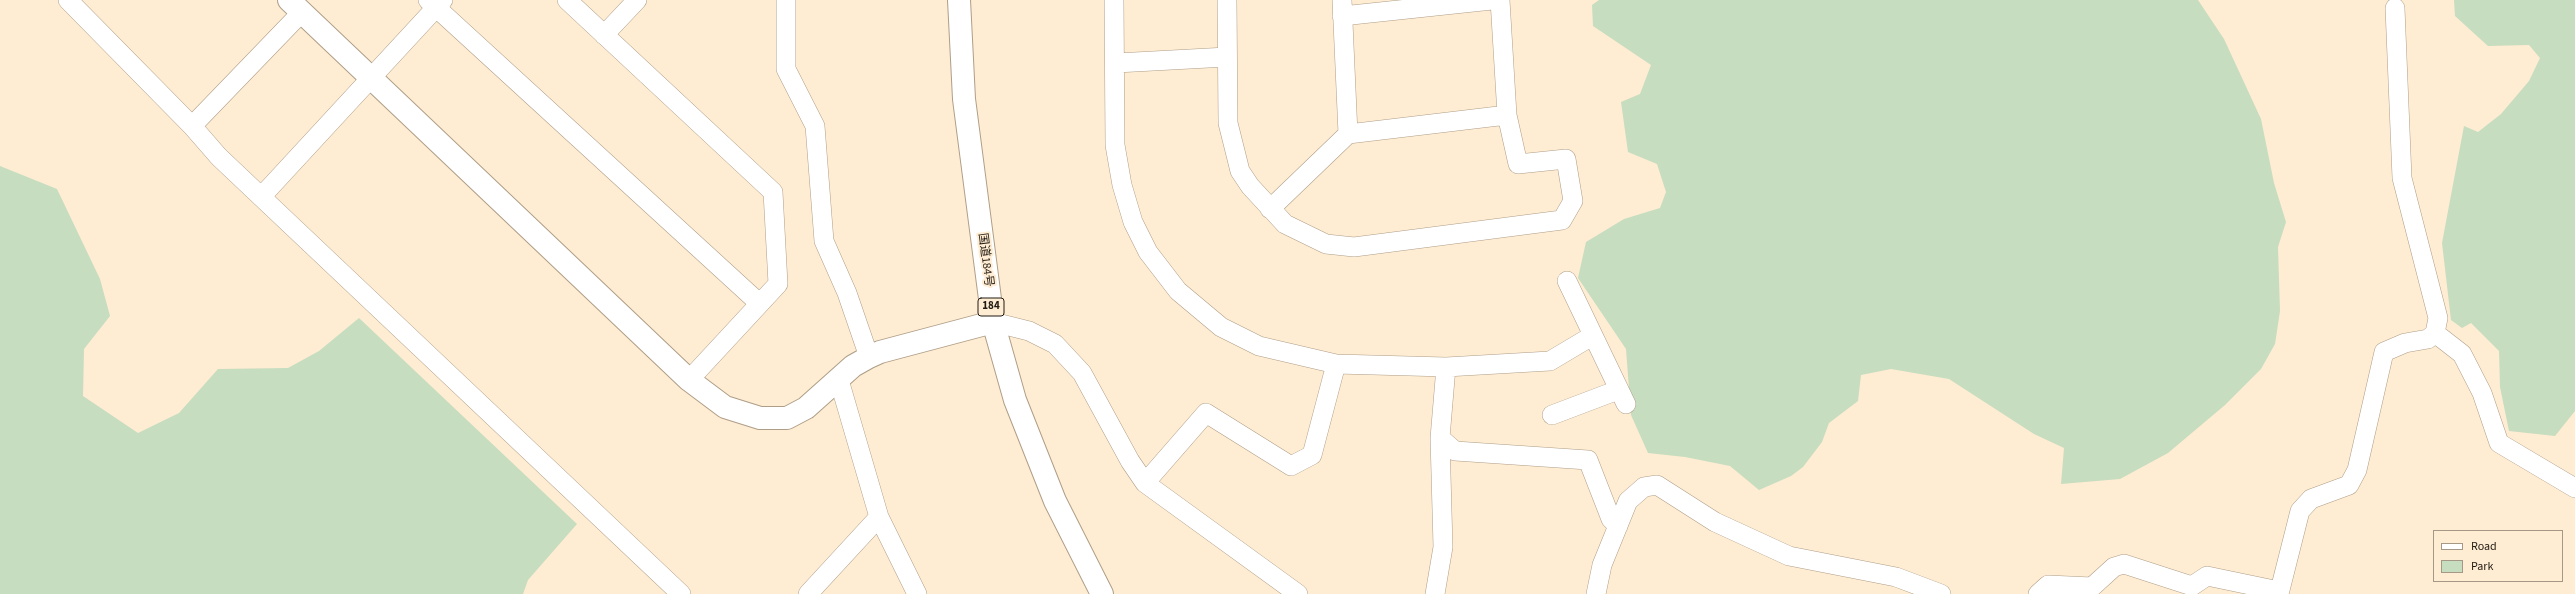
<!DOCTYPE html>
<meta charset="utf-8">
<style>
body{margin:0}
#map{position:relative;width:2575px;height:594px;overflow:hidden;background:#feecd3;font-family:"Source Sans 3",sans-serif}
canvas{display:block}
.legend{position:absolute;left:2433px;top:530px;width:130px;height:52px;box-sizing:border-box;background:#feecd3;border:1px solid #a69886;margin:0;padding:5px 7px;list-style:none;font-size:12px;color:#211b12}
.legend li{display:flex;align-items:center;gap:8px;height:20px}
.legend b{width:20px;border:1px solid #a69886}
</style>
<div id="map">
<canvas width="2575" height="594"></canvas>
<ul class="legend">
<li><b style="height:5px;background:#fff"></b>Road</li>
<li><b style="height:11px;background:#c6ddbf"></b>Park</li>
</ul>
</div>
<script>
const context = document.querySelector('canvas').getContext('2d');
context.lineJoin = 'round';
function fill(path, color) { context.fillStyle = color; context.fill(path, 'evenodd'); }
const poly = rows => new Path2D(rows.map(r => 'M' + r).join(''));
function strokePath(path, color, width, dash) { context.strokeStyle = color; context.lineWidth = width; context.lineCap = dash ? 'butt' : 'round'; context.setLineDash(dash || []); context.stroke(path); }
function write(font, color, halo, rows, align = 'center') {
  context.font = font + ' "Source Sans 3","Noto Sans JP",sans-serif'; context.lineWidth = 4; context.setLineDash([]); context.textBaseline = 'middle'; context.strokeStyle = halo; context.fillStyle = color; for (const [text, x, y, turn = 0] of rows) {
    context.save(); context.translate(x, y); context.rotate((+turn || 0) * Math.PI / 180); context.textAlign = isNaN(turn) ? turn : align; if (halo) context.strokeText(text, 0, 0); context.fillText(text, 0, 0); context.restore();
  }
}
fill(poly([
 [1599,0,2198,0,2224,39,2261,119,2274,183,2286,222,2278,247,2280,311,2275,344,2261,369,2225,405,2168,453,2120,479,2061,484,2064,448,2034,434,1949,379,1891,369,1861,375,1858,401,1829,423,1822,442,1803,467,1791,476,1759,490,1730,466,1685,457,1648,453,1631,415,1626,349,1578,278,1586,242,1624,219,1660,208,1666,192,1657,164,1628,152,1621,102,1640,94,1651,65,1593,26,1592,5],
 [2454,0,2575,0,2575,411,2555,436,2509,431,2500,387,2499,351,2471,323,2462,328,2451,320,2442,243,2464,126,2478,132,2501,114,2529,81,2540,58,2529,45,2488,46,2455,16],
 [0,166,57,189,100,279,110,316,84,349,83,396,138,433,179,413,218,369,288,368,319,351,359,318,577,524,528,580,523,594,0,594]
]), '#c6ddbf');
const street = poly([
 [68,0,192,126,219,157,681,594],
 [428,0,759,303],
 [567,0,773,192,778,284,689,380],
 [786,0,786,69,815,126,824,241,847,293,869,357],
 [1114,0,1115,145,1122,185,1133,222,1148,252,1178,291,1221,327,1259,346,1336,364,1446,367,1550,361,1592,336],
 [1227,0,1228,123,1240,171,1250,186,1285,224,1326,244,1354,247,1562,220,1573,201,1566,159,1518,164,1507,115,1500,0],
 [1342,16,1492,0],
 [604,35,637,0],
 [1116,63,1227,57],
 [192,126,302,12],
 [1348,134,1507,115],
 [261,197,443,0],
 [1270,209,1348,134,1342,0],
 [1567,281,1626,404],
 [993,322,1029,331,1055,344,1082,373,1130,461,1145,483,1298,594],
 [2435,333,2462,354,2482,393,2499,443,2575,488],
 [1446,367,1440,438,1455,451,1588,460,1611,519,1618,526],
 [839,380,879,517,917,594],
 [1552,415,1618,390],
 [1145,483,1206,413,1291,466,1312,455,1336,364],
 [808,594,879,517],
 [1435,594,1443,547,1440,438],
 [1596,594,1602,565,1628,501,1644,487,1657,485,1715,522,1789,556,1896,577,1941,594],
 [2038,594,2048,585,2092,587,2114,567,2124,564,2192,586,2207,576,2279,591],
 [2279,594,2300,511,2311,499,2349,485,2357,470,2384,352,2405,343,2428,339,2435,333,2438,318,2402,178,2395,8]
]);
const secondary = poly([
 [289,0,689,380,725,407,760,418,787,418,806,408,853,366,869,357,880,352,993,322]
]);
const highway = poly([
 [959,0,964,99,993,322,1015,400,1055,501,1102,594]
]);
strokePath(street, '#af9e87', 20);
strokePath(secondary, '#af9e87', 24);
strokePath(highway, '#af9e87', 24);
strokePath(street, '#fff', 19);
strokePath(secondary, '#fff', 22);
strokePath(highway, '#fff', 22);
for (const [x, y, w] of [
 [991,307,26]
]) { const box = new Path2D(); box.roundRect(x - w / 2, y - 9, w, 18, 3); context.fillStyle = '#feecd3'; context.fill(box); strokePath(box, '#211b12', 1); }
write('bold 11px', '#211b12', null, [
 ["184",991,307]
]);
write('12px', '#211b12', '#feecd3', [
 ["国道184号",985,260,83]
]);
</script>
